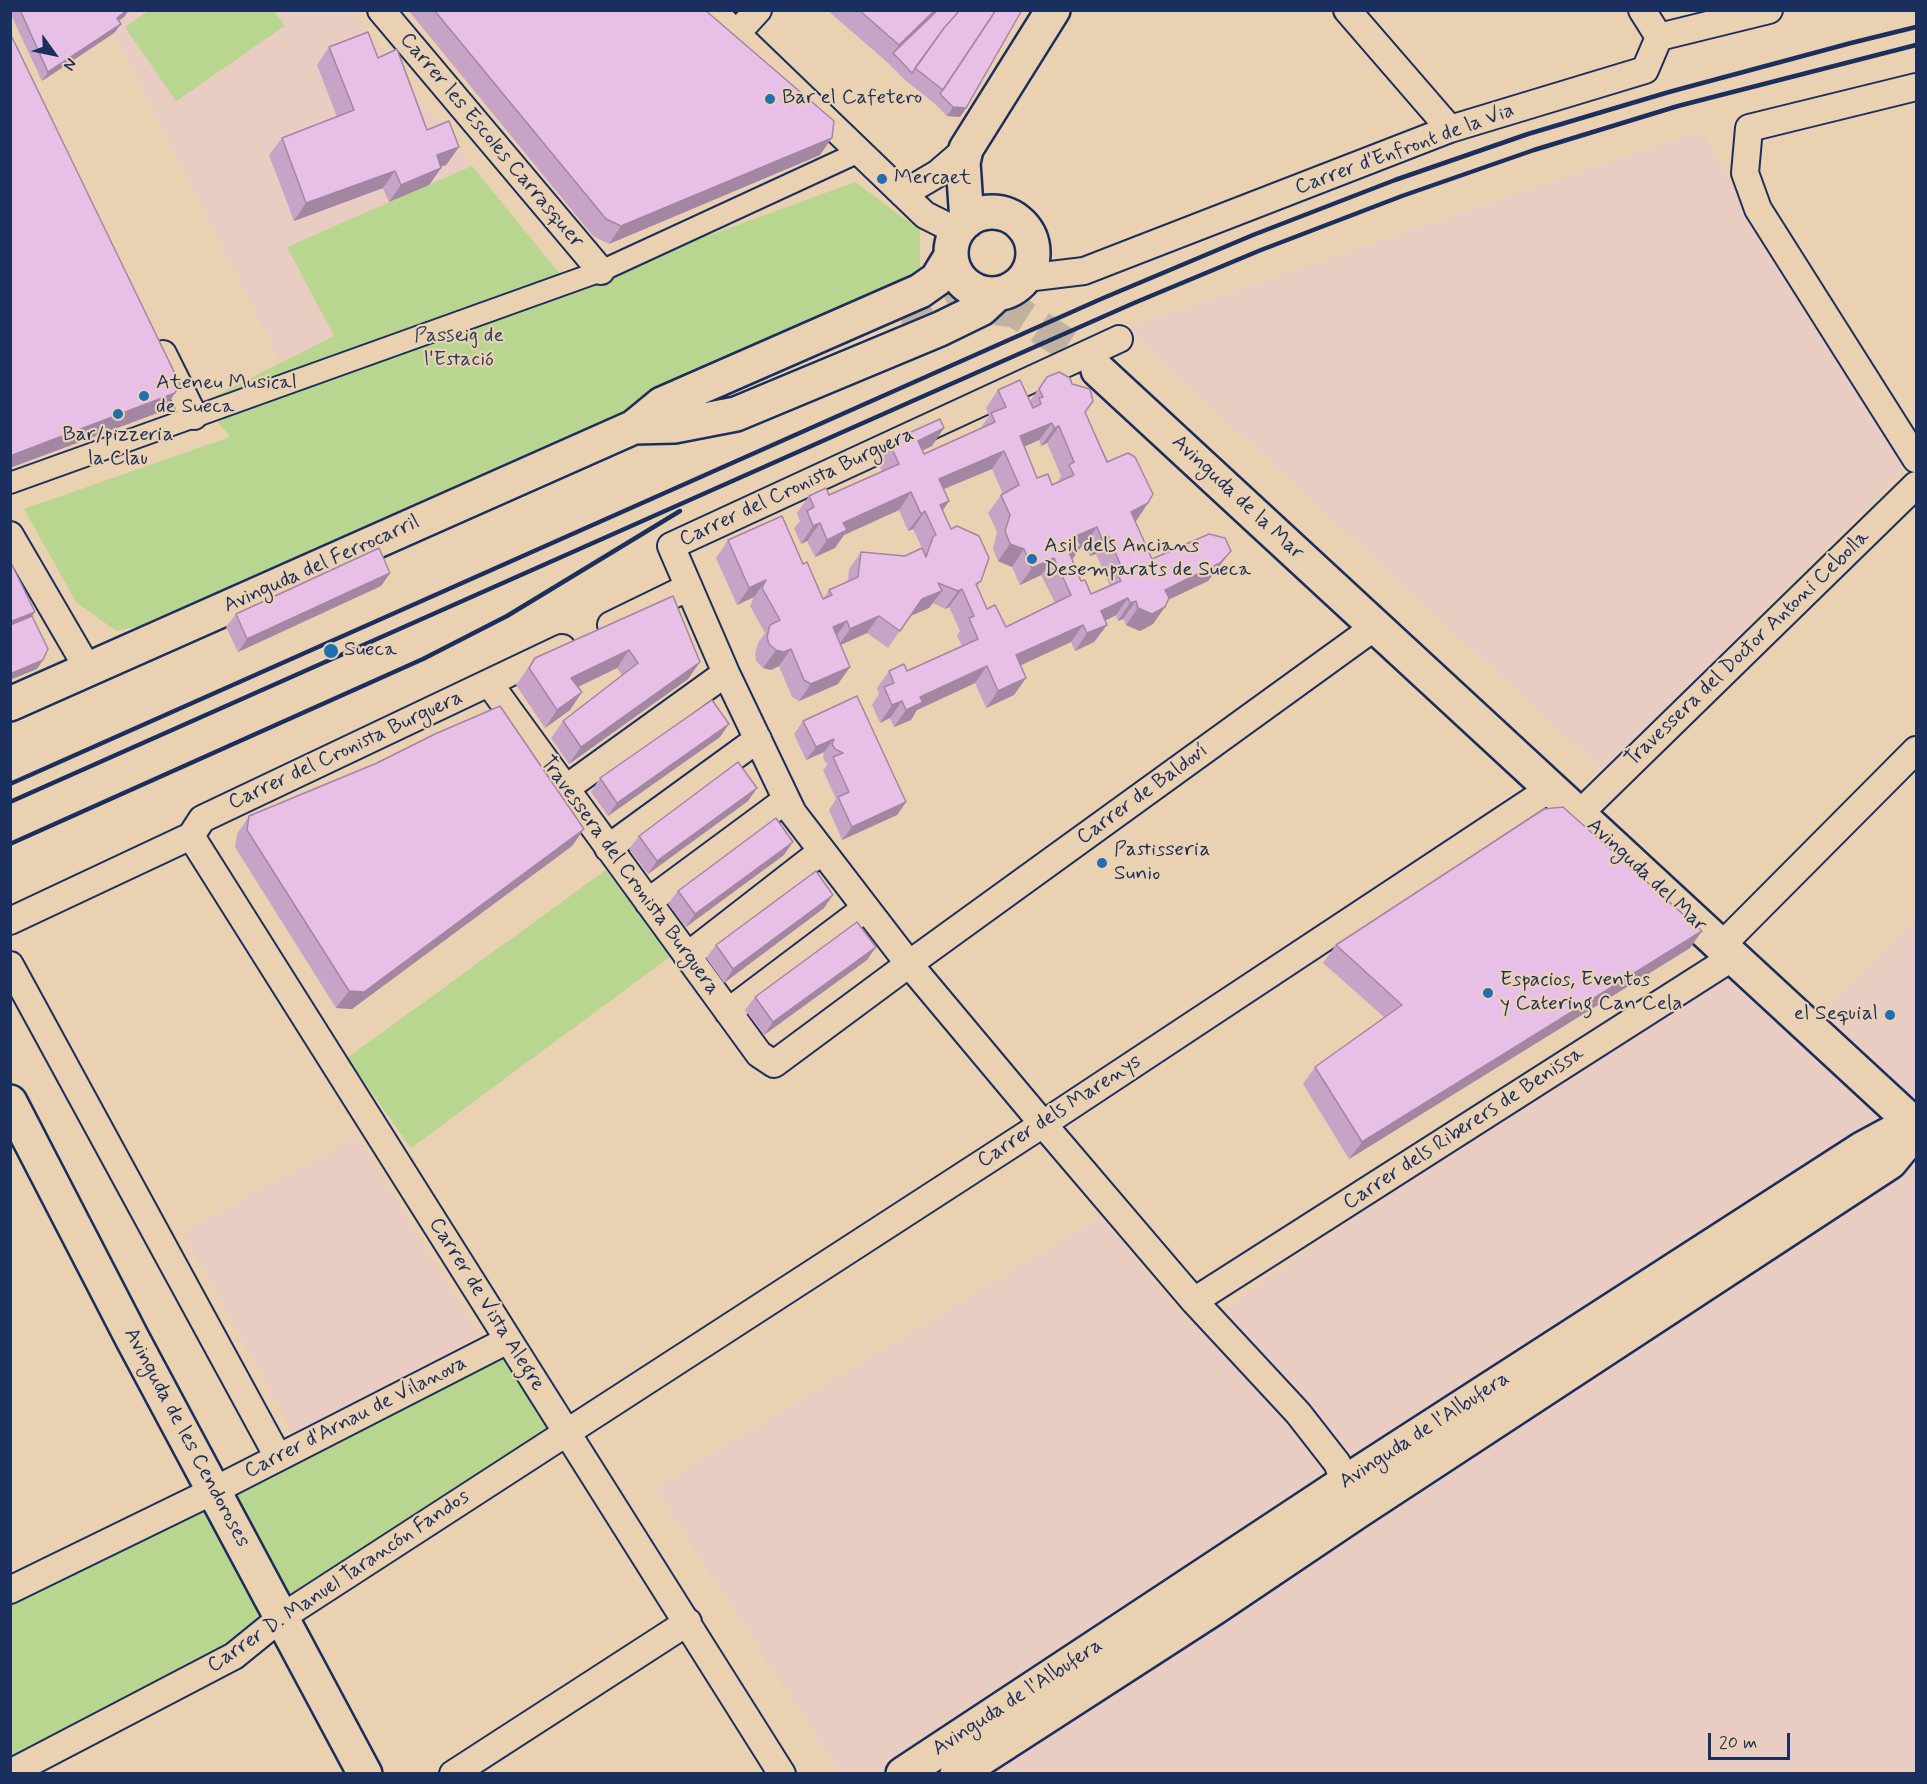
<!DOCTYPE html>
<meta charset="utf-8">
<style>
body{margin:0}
#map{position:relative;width:1927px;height:1784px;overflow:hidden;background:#ead1b2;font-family:Mynerve,sans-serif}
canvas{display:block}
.frame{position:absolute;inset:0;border:12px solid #1b2f5e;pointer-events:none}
.north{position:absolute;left:24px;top:24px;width:60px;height:60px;-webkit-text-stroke:4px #ead1b2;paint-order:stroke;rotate:123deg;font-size:16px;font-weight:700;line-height:24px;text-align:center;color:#1b2f5e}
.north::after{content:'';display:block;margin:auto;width:21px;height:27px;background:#1b2f5e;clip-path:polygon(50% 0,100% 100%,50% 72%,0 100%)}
.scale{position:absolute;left:1708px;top:1733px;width:82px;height:27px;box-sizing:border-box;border:3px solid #1b2f5e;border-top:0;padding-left:8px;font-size:18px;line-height:21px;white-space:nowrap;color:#1b2f5e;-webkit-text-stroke:4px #ead1b2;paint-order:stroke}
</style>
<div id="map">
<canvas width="1927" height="1784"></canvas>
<div class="frame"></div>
<div class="north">N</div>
<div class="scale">20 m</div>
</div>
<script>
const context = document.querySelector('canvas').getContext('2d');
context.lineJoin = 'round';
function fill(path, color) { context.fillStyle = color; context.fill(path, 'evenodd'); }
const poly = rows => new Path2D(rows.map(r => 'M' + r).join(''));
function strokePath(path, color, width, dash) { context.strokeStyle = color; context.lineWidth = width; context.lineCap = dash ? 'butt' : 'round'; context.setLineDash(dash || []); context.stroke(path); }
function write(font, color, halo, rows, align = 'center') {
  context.font = font + ' Mynerve,sans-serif'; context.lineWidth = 4.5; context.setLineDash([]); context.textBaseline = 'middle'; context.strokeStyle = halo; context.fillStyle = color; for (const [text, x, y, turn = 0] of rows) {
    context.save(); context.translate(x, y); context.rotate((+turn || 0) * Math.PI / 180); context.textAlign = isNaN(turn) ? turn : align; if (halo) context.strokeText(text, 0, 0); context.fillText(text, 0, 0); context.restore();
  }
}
fill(poly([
 [133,11,352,11,472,166,287,247,334,336,282,363,110,26],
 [1700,131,1905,467,1604,772,1126,328],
 [1916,920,1916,1773,840,1773,656,1488,1102,1216,1193,1330,1417,1175,1731,975,1799,1038],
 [357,1137,481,1337,297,1439,183,1232]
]), '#e9ccc2');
fill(poly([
 [150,10,274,11,285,26,176,101,125,27],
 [472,166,573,290,634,263,855,182,920,230,920,272,891,296,150,624,116,631,76,602,24,509,230,437,218,422,207,400,334,336,287,247],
 [606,870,671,956,411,1148,347,1058],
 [506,1351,558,1430,287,1607,224,1492],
 [211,1498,272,1615,230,1652,11,1767,11,1604]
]), '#b8d68f');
strokePath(poly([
 [902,323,952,303,1015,311,1081,354,1098,370]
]), '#c1b1a1', 33, [33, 16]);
const pedestrian = poly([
 [10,483,601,271,859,152]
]);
const minor = poly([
 [381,10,601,271],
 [712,10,925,215,957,231],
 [1347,10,1450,129],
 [1642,10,1659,37],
 [737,33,758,10],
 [1916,87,1749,128,1745,173,1758,209,1916,459],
 [903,194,937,174,966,149],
 [1026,278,1084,271,1450,129,1645,70,1659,37,1769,10],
 [1119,339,671,546,726,673,793,813,909,964,1043,1124,1194,1301,1298,1413,1337,1463,1351,1497],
 [163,354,194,416],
 [10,535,88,669],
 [611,625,689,587],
 [489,683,759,1054,774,1064,909,964,1376,626],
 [565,789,726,673],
 [1579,814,1916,485],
 [191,836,782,1774],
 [608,848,758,739],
 [648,902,786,800],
 [10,921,191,836,202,819,562,648],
 [1721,946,1916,750],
 [687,956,822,851],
 [10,965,278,1457],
 [728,1012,866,908],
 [1194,1301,1733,957],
 [10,1590,215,1490,508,1340],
 [10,1773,234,1656,282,1617,1043,1124,1551,788],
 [453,1774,688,1622]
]);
const tertiary = poly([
 '951 253a41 41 0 1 1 82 0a41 41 0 1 1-82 0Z',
 [967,221,963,163,966,149,1053,10],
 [1098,370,1916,1126],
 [634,427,674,426,736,414,940,329,981,309,996,295],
 [10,704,634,427,662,404,920,291,937,279,951,256],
 [10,1102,132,1338,365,1774],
 [903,1774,1344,1483,1862,1149,1912,1122],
 [957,1774,1214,1608,1358,1511,1890,1162,1908,1140,1912,1122]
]);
strokePath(pedestrian, '#1b2f5e', 24);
strokePath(minor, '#1b2f5e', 30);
strokePath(tertiary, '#1b2f5e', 38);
strokePath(pedestrian, '#ead1b2', 20);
strokePath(minor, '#ead1b2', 26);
strokePath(tertiary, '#ead1b2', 33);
strokePath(poly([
 [10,784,1101,299,1253,235,1395,180,1528,134,1669,92,1851,43,1916,27],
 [10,802,917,399,1134,303,1261,250,1402,196,1534,150,1678,106,1916,45],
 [10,844,423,659,507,616,680,511]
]), '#1b2f5e', 4.5);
fill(poly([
 [10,10,129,10,124,17,119,21,121,24,114,33,42,81,10,13],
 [408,10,705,10,820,155,609,244,593,236],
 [827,10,1022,10,966,108,960,117,947,116,934,103,906,81,887,62],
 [329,47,378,58,427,130,459,147,446,165,440,167,441,168,429,185,389,202,383,188,294,221,269,155,282,138,337,117,317,65],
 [1047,377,1072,384,1136,521,1135,521,1152,559,1218,568,1208,581,1168,600,1153,624,1140,631,1126,625,1123,619,1118,621,1116,615,1105,621,1107,625,1094,642,1075,651,1071,642,1021,665,1026,678,1014,695,986,708,975,683,917,710,911,720,894,727,890,718,880,723,872,705,879,694,877,688,889,671,907,671,962,646,957,636,960,631,949,607,945,609,933,603,929,608,910,616,888,648,867,633,841,645,838,684,799,701,792,697,779,666,771,670,763,668,756,661,755,654,758,643,765,633,750,606,754,597,737,605,716,558,728,540,803,564,823,599,829,590,848,582,849,569,861,552,905,556,922,548,913,529,908,531,899,510,844,535,835,548,815,557,807,541,801,544,794,528,800,521,797,513,809,496,829,495,882,472,877,459,889,442,932,446,922,451,924,454,980,429,989,416,986,408,998,390,1030,401],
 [1039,440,1041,446,1047,443,1061,476,1057,483,1052,485,1037,478,1024,447],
 [992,469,1003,494,1001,495,988,513,997,532,993,549,998,561,1012,567,1020,585,1041,575,1055,603,1006,627,987,609,977,586,981,581,951,529,943,510,949,501,944,489],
 [1085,545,1090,556,1096,554,1110,586,1091,594,1081,581,1072,559,1081,547],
 [390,573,381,586,238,652,226,627,236,614],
 [673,596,700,662,688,679,569,764,551,738,563,721,622,675,617,668,578,687,582,692,570,710,545,728,516,685,535,658],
 [857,696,906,802,897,815,842,840,829,810,836,799,823,770,828,764,825,762,823,757,824,752,806,760,794,734,803,721],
 [720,737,608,816,591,792,600,778],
 [757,788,748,801,648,874,629,849,639,836],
 [249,816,584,829,572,846,352,1009,336,1008,235,847,237,834],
 [784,855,686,927,668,904,678,891],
 [824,908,724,983,706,958,716,945],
 [1702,931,1690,948,1349,1159,1303,1084,1315,1067,1384,1017,1323,963,1336,945],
 [867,960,764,1035,745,1010,755,997]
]), '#c7a4c7');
fill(poly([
 [127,10,129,10,124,17,110,26,117,18],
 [935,10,941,10,893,53,887,62,899,45],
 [121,24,114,33,42,81,48,72],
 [953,107,966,108,960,117,947,116],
 [832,138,820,155,609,244,621,226],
 [459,147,446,165,424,172,437,155],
 [441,168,429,185,389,202,401,185],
 [395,171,383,188,294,221,306,203],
 [175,393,163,411,10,468,10,456],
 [1052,423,1039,440,1007,454,1020,436],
 [1059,426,1047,443,1041,446,1054,428],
 [944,428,932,446,905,458,918,441],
 [1004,451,992,469,927,496,939,479],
 [911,492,899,510,844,535,835,548,815,557,827,540,843,523],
 [949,501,937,519,940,505],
 [1148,503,1136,521,1118,529,1131,512],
 [925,511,913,529,908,531,921,514],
 [820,523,807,541,801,544,813,526],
 [1097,527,1085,545,1081,547,1069,564,1058,568,1076,536],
 [1108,536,1096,554,1090,556,1102,539],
 [1010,544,1024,549,1012,567,998,561],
 [1231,551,1208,581,1153,607,1165,590],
 [1054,558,1041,575,1020,585,1032,568],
 [390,573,381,586,238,652,247,639],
 [766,580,754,597,737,605,749,588],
 [962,589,949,607,945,609,958,591],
 [942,591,929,608,910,616,922,599],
 [1128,598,1116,615,1089,629,1101,611],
 [1136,601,1123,619,1118,621,1130,603],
 [1165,607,1153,624,1140,631,1126,625,1138,608],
 [35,612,26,625,10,632,10,622],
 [879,616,867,633,838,646,850,629],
 [847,621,835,638,833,627],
 [1083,625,1071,642,1004,673,1016,655],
 [1107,625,1094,642,1075,651,1087,633],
 [791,649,779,666,771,670,763,668,776,650],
 [629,650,617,668,559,696,571,678],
 [43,660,37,669,10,680,10,674],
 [700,662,688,679,569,764,581,747],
 [987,666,975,683,917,710,911,720,894,727,906,710,920,697],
 [850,667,838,684,799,701,811,684],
 [1026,678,1014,695,986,708,998,691],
 [582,692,570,710,545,728,557,710],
 [902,701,890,718,880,723,892,705],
 [729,724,720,737,608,816,617,803],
 [834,739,824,752,806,760,816,747],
 [757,788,748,801,648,874,657,861],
 [906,802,897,815,842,840,852,827],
 [584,829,572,846,352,1009,336,1008,349,991],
 [793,842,784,855,686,927,695,914],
 [833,895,824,908,724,983,733,969],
 [1702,931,1690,948,1349,1159,1362,1142],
 [876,947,867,960,764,1035,773,1022]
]), '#a286a2');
const building = poly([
 [20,10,127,10,117,18,121,24,48,72,20,10],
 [434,10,705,10,834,121,832,138,621,226,606,219,434,10],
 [859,10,935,10,899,45,859,10],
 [938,10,960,10,944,28,912,73,893,53,938,10],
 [960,10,996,10,943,90,915,68,944,28,960,10],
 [996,10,1022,10,966,108,953,107,940,94,996,10],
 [368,32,378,58,397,49,427,130,449,121,459,147,437,155,441,168,401,185,395,171,306,203,282,138,354,110,329,47,368,32],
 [10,33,180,384,175,393,10,456,10,33],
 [1059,372,1070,378,1072,384,1090,389,1093,401,1085,412,1107,462,1128,453,1135,457,1153,494,1148,503,1131,512,1152,559,1209,534,1225,538,1231,551,1220,563,1165,590,1169,598,1165,607,1152,614,1138,608,1136,601,1130,603,1128,598,1101,611,1107,625,1087,633,1083,625,1016,655,1026,678,998,691,987,666,920,697,923,702,906,710,902,701,892,705,884,687,894,683,889,671,904,664,907,671,978,639,969,618,974,616,962,589,958,591,938,583,942,591,922,599,900,631,879,616,850,629,847,621,833,627,850,667,811,684,804,680,791,649,784,652,776,650,769,644,767,637,770,625,780,620,762,588,766,580,749,588,728,540,782,516,803,564,807,562,823,599,832,595,829,590,858,577,861,552,905,556,922,548,926,557,933,537,936,535,925,511,921,514,911,492,843,523,847,530,827,540,820,523,813,526,807,511,814,507,809,496,826,488,829,495,899,464,889,442,940,419,944,428,918,441,924,454,995,422,991,413,1006,407,998,390,1020,380,1033,408,1041,404,1039,398,1043,397,1039,389,1047,377,1059,372],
 [1052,423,1054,428,1059,426,1074,462,1069,465,1074,475,1052,485,1048,474,1037,478,1020,436,1052,423],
 [1004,451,1019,485,1001,495,1010,515,1005,531,1010,544,1024,549,1032,568,1054,558,1071,595,1006,627,995,605,987,609,976,584,981,581,989,558,979,536,957,526,951,529,940,505,949,501,939,479,1004,451],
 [1097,527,1102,539,1108,536,1124,573,1118,575,1121,581,1091,594,1085,580,1081,581,1069,552,1081,546,1076,536,1097,527],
 [379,548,390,573,247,639,236,614,379,548],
 [10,561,35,612,10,622,10,561],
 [673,596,700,662,581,747,563,721,638,663,629,650,571,678,582,692,557,710,529,668,535,658,673,596],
 [32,616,48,649,43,660,10,674,10,625,32,616],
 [857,696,906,802,852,827,838,797,849,792,833,757,843,753,835,749,832,744,834,739,816,747,803,721,857,696],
 [712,700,729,724,617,803,600,778,712,700],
 [500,706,584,829,364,992,349,991,247,830,249,816,377,763,435,734,500,706],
 [738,762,757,788,657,861,639,836,738,762],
 [1563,807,1702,931,1362,1142,1315,1067,1402,1005,1336,945,1544,809,1563,807],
 [776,818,793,842,695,914,678,891,776,818],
 [816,871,833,895,733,969,716,945,816,871],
 [857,922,876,947,773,1022,755,997,857,922]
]);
fill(building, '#e7bfe7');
strokePath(building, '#a286a2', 1.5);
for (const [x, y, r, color] of [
 [770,99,6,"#1f6fb2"],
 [882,179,6,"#1f6fb2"],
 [144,396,6,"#1f6fb2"],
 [118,414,6,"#1f6fb2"],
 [1032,559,6,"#1f6fb2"],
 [331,651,8,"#1f6fb2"],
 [1102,863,6,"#1f6fb2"],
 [1488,993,6,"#1f6fb2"],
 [1890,1015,6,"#1f6fb2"]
]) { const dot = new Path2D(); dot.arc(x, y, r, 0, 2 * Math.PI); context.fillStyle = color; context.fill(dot); strokePath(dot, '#ead1b2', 2); }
write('21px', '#1b2f5e', '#ead1b2', [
 ["Bar el Cafetero",782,99],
 ["Mercaet",894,179],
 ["Ateneu Musical",156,384],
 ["de Sueca",156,408],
 ["Bar/pizzeria",118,436,"center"],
 ["la Clau",118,460,"center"],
 ["Asil dels Ancians",1044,547],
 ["Desemparats de Sueca",1044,571],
 ["Sueca",344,651],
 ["Pastisseria",1114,851],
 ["Sunio",1114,875],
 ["Espacios, Eventos",1500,981],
 ["y Catering Can Cela",1500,1005],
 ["el Sequial",1878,1015,"right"]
], 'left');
write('21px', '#1b2f5e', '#ead1b2', [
 ["Carrer les Escoles Carrasquer",491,141,50],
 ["Carrer d'Enfront de la Via",1405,150,-20],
 ["Carrer del Cronista Burguera",797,488,-25],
 ["Avinguda de la Mar",1237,498,43],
 ["Avinguda del Ferrocarril",322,565,-24],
 ["Travessera del Doctor Antoni Cebolla",1748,649,-44],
 ["Carrer del Cronista Burguera",346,751,-25],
 ["Carrer de Baldoví",1143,795,-36],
 ["Travessera del Cronista Burguera",629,876,54],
 ["Avinguda del Mar",1646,876,43],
 ["Carrer dels Marenys",1060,1112,-33],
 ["Carrer dels Riberers de Benissa",1464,1129,-33],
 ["Carrer de Vista Alegre",486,1305,58],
 ["Carrer d'Arnau de Vilanova",356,1418,-27],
 ["Avinguda de l'Albufera",1425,1431,-33],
 ["Avinguda de les Cendoroses",186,1438,62],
 ["Carrer D. Manuel Tarancón Fandos",339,1582,-34],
 ["Avinguda de l'Albufera",1018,1698,-33]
]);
write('21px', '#2b4063', '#ead1b2', [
 ["Passeig de",459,337],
 ["l'Estació",459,361]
]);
</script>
